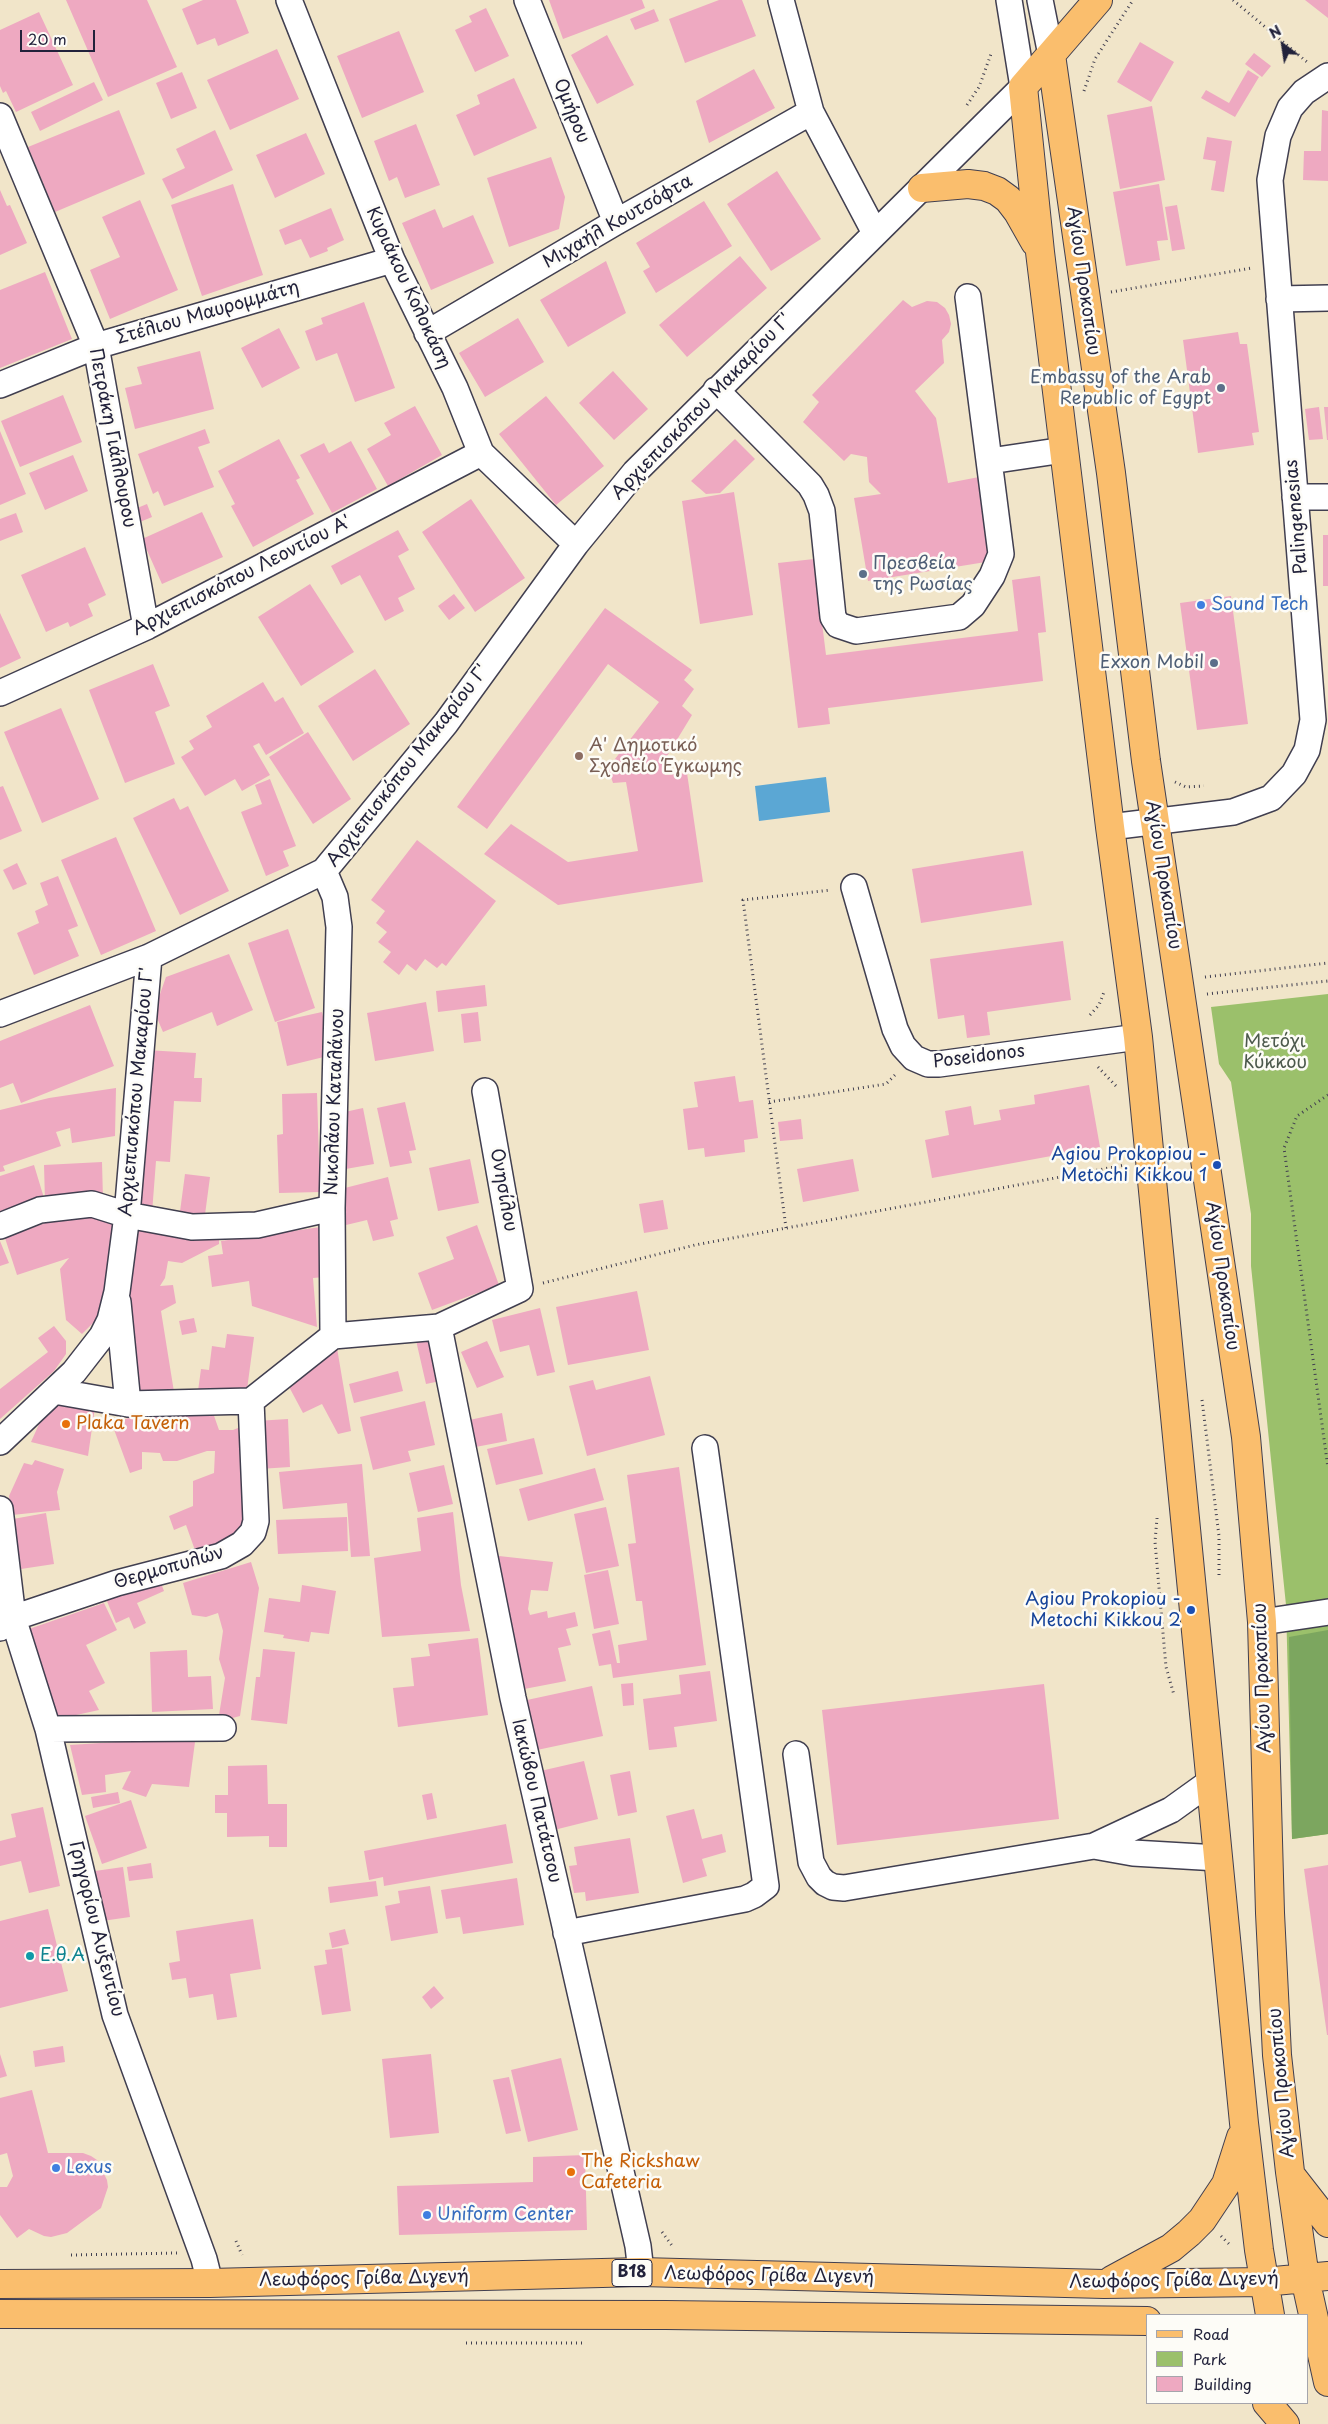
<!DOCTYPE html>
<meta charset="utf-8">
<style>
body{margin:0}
#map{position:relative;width:1328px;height:2424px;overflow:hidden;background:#f1e5c9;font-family:"Playpen Sans",sans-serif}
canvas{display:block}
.legend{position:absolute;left:1146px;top:2314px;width:162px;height:90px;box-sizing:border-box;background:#fdfcf7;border:1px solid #a5a5ac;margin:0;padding:6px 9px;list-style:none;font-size:15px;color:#22223b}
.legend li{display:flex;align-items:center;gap:10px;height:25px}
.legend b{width:25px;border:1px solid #a5a5ac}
.north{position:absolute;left:1258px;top:20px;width:50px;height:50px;-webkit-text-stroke:4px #fdfcf7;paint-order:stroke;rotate:329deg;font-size:14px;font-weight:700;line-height:20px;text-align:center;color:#22223b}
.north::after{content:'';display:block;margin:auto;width:18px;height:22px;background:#22223b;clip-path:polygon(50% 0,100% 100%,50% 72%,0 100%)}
.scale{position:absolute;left:20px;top:30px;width:75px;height:22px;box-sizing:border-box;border:2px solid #22223b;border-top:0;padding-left:6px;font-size:15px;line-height:18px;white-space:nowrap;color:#22223b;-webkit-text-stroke:4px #fdfcf7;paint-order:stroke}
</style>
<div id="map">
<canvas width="1328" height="2424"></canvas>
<ul class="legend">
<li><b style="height:6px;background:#fabe6d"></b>Road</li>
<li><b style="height:14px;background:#9bc06b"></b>Park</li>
<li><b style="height:14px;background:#eea9c1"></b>Building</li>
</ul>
<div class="north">N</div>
<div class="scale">20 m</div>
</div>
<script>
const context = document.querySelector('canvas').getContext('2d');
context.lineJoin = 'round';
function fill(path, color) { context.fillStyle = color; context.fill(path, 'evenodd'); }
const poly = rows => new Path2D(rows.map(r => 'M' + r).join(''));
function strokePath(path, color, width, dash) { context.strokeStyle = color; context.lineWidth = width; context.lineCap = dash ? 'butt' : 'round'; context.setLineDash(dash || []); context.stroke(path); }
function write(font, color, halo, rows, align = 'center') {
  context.font = font + ' "Playpen Sans",sans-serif'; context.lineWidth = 5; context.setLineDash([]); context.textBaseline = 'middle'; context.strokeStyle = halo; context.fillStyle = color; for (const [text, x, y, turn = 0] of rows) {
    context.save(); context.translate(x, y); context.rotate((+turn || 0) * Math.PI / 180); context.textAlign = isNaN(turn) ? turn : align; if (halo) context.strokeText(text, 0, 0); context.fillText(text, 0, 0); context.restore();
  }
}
fill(poly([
 [1328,994,1328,1834,1292,1839,1286,1605,1251,1266,1251,1214,1231,1082,1219,1064,1211,1007]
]), '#9bc06b');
fill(poly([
 [1328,1630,1328,1834,1292,1839,1289,1637]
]), '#7ca65f');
fill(poly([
 [826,777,830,812,759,821,755,786]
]), '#5ba7d4');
fill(poly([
 [66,0,147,0,177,67,108,97],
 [203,0,236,0,249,33,218,46,215,38,197,45,182,9],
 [549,0,642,0,645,8,563,39],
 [719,0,742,0,756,36,685,63,669,19],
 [1305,0,1328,0,1328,18],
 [486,8,509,56,475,72,455,30,472,22,469,16],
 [654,9,659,21,635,30,630,19],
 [39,12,73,85,16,112,6,91,3,93,0,86,0,30],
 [399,31,424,92,362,118,337,56],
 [607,35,634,85,597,104,571,55],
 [1140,42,1174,62,1151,102,1117,82],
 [277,49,299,99,230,130,207,80],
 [1254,53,1271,66,1262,77,1245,64],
 [754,69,775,108,709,143,696,101],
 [1248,70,1259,77,1235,117,1201,98,1206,90,1229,103],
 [182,72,197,108,171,119,156,83],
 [514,78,537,128,474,156,456,115,480,104,477,95],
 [94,82,103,100,40,131,31,112],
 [1152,106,1165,180,1120,189,1107,115],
 [119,110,145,174,55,212,28,147],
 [1322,110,1328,111,1328,181,1303,180,1304,151,1321,151],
 [416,124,440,185,405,198,397,177,389,181,374,141],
 [215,130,233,170,172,199,162,179,185,168,176,149],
 [306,133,325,174,275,198,256,155],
 [1207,137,1232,141,1224,192,1211,190,1216,161,1203,159],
 [551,157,565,197,559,229,509,247,487,178],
 [777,171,821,239,771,271,727,204],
 [233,184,263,275,202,296,171,205],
 [1159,184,1168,240,1157,241,1160,260,1126,266,1113,192],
 [0,190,7,206,10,205,27,243,0,255],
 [140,200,178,290,110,319,90,270,120,257,102,217],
 [704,201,732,246,656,293,643,271,650,267,636,243],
 [1177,205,1185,249,1172,251,1165,207],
 [331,208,344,240,327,248,328,251,310,258,301,239,285,245,279,230],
 [435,209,443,228,473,215,494,263,431,290,402,223],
 [740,256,767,288,687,357,659,325],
 [606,261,626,313,568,347,540,300],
 [45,272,72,339,0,368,0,290],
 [903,300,912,307,927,301,937,302,945,308,949,315,951,324,949,332,942,340,944,363,915,391,936,418,948,483,979,477,992,561,868,581,854,498,881,494,869,482,867,457,851,454,844,461,803,422,819,402,812,395],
 [364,302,395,388,355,402,337,353,316,361,305,331,323,324,321,318],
 [518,318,544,362,485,397,459,353],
 [279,328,300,368,262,388,241,348],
 [1238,332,1240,344,1247,344,1259,432,1252,433,1254,445,1198,453,1183,340],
 [200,351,214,409,135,429,125,388,142,384,137,367],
 [613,371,648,409,614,440,579,403],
 [63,395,82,442,20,467,1,421],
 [546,396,604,466,556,505,499,434],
 [415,406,442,455,388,486,367,449,391,435,384,423],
 [1319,407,1323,439,1309,440,1305,409],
 [1324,407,1328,407,1328,440,1327,440],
 [205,429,210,443,198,447,214,487,164,506,158,491,153,494,138,454],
 [0,431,26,494,0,505],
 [279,439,300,478,296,480,314,514,253,547,231,506,235,504,218,471],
 [735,439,755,459,720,493,706,494,691,481],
 [351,441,377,489,332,513,300,455,324,443,329,453],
 [73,455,88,491,45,510,29,473],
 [734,492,753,615,700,624,682,501],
 [471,499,525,578,475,612,422,532],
 [147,504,152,517,135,524,130,511],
 [202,512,223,557,162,584,142,539],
 [16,513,23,532,0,541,0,519],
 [398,530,409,550,398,556,415,589,398,598,404,611,385,621,360,575,341,585,331,566],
 [1323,535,1328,535,1328,586,1323,586],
 [85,547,106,595,88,604,93,616,70,627,68,622,46,632,21,575],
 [814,559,826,655,1018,631,1012,580,1040,576,1046,632,1038,633,1043,681,828,708,830,724,798,728,778,563],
 [310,584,354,652,301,686,258,617],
 [454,594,465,608,449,620,438,606],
 [1231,596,1248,724,1197,730,1180,603],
 [605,608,692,670,684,680,694,689,682,706,692,715,664,761,665,775,687,773,703,882,558,905,484,854,511,824,568,862,638,851,626,782,613,783,608,768,659,702,608,664,487,829,457,807],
 [0,613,21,658,0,668],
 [153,664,170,706,155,712,175,764,125,783,89,690],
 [375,669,410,724,353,761,318,706],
 [263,682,275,702,283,697,304,733,266,755,259,743,253,746,270,775,242,791,235,779,205,796,181,757,194,749,189,741,212,727,206,716],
 [61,708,99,799,42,823,4,732],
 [308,732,351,799,313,824,269,757],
 [270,779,296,846,283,851,289,866,266,876,241,812,262,804,255,785],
 [3,786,22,831,0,840,0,787],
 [174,798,180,810,188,806,229,891,180,915,133,818],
 [116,837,156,931,101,955,61,860],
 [417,840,496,901,446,966,442,963,437,968,425,959,416,971,407,964,399,975,383,962,391,952,378,942,387,932,376,923,385,911,371,900],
 [1023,851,1032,905,921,923,912,869],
 [17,863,27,884,13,890,3,870],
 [58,876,78,926,68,930,79,956,34,975,17,933,39,923,35,911,48,905,40,883],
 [288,929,315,1008,275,1022,248,943],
 [1063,941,1071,1000,987,1012,990,1035,967,1038,964,1015,938,1019,930,959],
 [229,954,253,1010,217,1026,212,1012,163,1032,154,1011,166,977],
 [485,985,487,1006,438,1012,436,991],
 [426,1002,434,1051,375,1061,367,1013],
 [90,1005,114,1066,21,1103,13,1083,0,1088,0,1041],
 [322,1012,332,1055,287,1066,277,1022],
 [478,1012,481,1041,464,1043,461,1014],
 [146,1050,196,1053,194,1078,202,1078,201,1102,174,1101,170,1162,156,1161,152,1213,134,1212],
 [735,1076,739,1102,753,1100,758,1138,744,1140,745,1152,705,1157,704,1148,688,1150,683,1109,698,1107,694,1082],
 [1089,1085,1100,1147,932,1178,925,1140,949,1135,945,1111,971,1106,974,1125,1001,1120,999,1110,1035,1104,1034,1095],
 [116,1088,115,1136,72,1143,70,1128,56,1132,61,1146,3,1166,5,1171,0,1172,0,1110,49,1098],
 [317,1093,320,1192,279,1193,277,1135,283,1134,282,1094],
 [405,1102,416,1150,409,1151,412,1163,390,1167,377,1108],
 [363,1108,374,1164,340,1170,340,1113],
 [801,1119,803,1139,780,1141,778,1122],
 [470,1159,479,1203,438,1211,429,1168],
 [853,1159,859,1191,803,1202,797,1169],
 [102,1162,103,1199,45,1201,44,1165],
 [34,1165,44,1198,0,1211,0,1176],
 [185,1174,210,1177,204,1222,179,1219],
 [388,1177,398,1219,390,1221,394,1236,373,1241,367,1220,346,1225,337,1190],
 [663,1200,668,1229,644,1233,639,1204],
 [72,1213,112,1220,120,1229,101,1315,82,1334,66,1320,60,1269,69,1258,17,1275,5,1238],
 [477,1225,499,1285,432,1310,418,1273,454,1259,446,1237],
 [321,1227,324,1277,313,1278,317,1327,252,1306,249,1281,212,1287,208,1256,223,1254,221,1241],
 [128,1228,219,1238,219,1244,182,1263,168,1261,165,1278,160,1286,173,1285,176,1303,161,1311,174,1392,138,1397,122,1288],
 [0,1241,9,1263,0,1266],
 [637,1291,649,1350,568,1365,556,1307],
 [540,1308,555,1372,537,1376,529,1345,500,1352,492,1320],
 [194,1318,197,1332,182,1335,179,1321],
 [54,1326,66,1341,66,1354,54,1371,0,1419,0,1389,48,1352,38,1338],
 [227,1334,254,1337,246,1397,198,1391,201,1369,209,1370,212,1346,225,1348],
 [415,1336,436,1337,445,1380,426,1384],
 [487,1341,504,1377,477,1388,461,1352],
 [337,1348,351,1431,338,1434,322,1404,303,1413,287,1383],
 [398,1371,403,1391,354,1403,349,1384],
 [650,1376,665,1435,587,1456,569,1386,593,1380,596,1390],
 [425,1401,435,1445,408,1451,411,1461,373,1470,360,1417],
 [48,1404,95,1407,88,1456,31,1442],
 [153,1409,212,1410,219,1430,233,1430,243,1426,245,1535,196,1553,186,1525,174,1530,169,1516,193,1506,193,1481,214,1473,215,1451,207,1451,177,1461,163,1461,160,1453,142,1452,142,1469,130,1473,112,1424],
 [502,1413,507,1441,465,1449,460,1422],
 [288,1419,290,1467,259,1469,256,1421],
 [534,1438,543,1474,496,1485,487,1449],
 [35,1460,64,1469,57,1492,60,1510,12,1515,9,1496,24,1463,32,1465],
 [362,1464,370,1556,351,1557,347,1503,283,1509,279,1472],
 [444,1465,453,1504,418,1512,409,1473],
 [679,1467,706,1665,613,1678,611,1664,599,1666,592,1634,610,1630,617,1663,620,1663,618,1645,647,1640,642,1601,636,1601,628,1544,636,1543,627,1475],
 [595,1468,604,1500,528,1521,519,1489],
 [606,1507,619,1566,586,1573,574,1514],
 [453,1512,461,1585,470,1631,382,1637,374,1558,421,1551,417,1518],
 [46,1513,54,1564,21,1569,13,1519],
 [347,1517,348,1551,278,1554,276,1520],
 [499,1556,553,1562,548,1591,531,1590,528,1609,530,1615,547,1611,548,1618,575,1612,578,1626,566,1629,571,1645,558,1648,566,1681,519,1690,498,1580],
 [251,1562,259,1588,240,1716,221,1721,219,1715,225,1678,219,1659,223,1631,218,1613,206,1617,192,1615,183,1583],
 [608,1570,619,1624,594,1629,584,1575],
 [159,1578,164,1591,137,1603,146,1623,134,1629,129,1617,116,1623,104,1594],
 [302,1585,336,1591,329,1634,311,1632,309,1642,283,1638,284,1635,264,1632,269,1598,300,1602],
 [104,1603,117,1630,86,1645,105,1683,89,1691,99,1710,58,1719,29,1629],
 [478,1638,488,1715,398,1727,393,1688,414,1686,411,1658,430,1656,428,1644],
 [263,1649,295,1652,287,1724,251,1720,256,1677,260,1677],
 [187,1650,188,1677,211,1676,213,1709,152,1712,150,1652],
 [710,1671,717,1721,674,1727,677,1747,649,1750,643,1699,681,1694,679,1675],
 [633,1683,634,1705,623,1706,621,1684],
 [1044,1684,1059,1819,837,1845,822,1710],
 [592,1686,603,1736,537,1750,527,1700],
 [146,1740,195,1742,189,1787,152,1784,146,1797,122,1789,131,1771,105,1775,106,1792,82,1795,70,1745],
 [584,1761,598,1819,550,1831,536,1772],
 [267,1765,268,1804,287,1804,287,1847,269,1847,269,1836,227,1837,227,1813,215,1813,215,1795,228,1795,228,1766],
 [630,1771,637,1812,618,1816,610,1775],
 [118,1792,120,1803,93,1808,91,1797],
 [432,1793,437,1818,427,1820,422,1795],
 [131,1800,147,1848,102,1864,85,1816],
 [43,1807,60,1886,29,1893,21,1861,0,1866,0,1841,16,1837,11,1814],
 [694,1809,702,1839,722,1834,726,1852,702,1859,707,1876,683,1883,666,1816],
 [506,1824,513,1863,384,1886,383,1877,369,1880,364,1851],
 [630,1838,639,1893,586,1901,585,1892,574,1893,569,1866,577,1865,574,1847],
 [151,1863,153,1878,129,1881,127,1867],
 [1328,1865,1328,2035,1327,2035,1304,1869],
 [123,1867,130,1917,95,1922,88,1872],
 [517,1878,524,1925,463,1934,460,1917,446,1919,441,1890],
 [376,1881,378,1896,330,1903,328,1887],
 [430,1886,438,1933,391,1941,385,1906,400,1903,398,1891],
 [48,1909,68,1991,0,2008,0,1921],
 [253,1919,261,1969,230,1974,237,2017,217,2020,213,1994,189,1998,186,1978,172,1980,169,1963,180,1961,176,1931],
 [345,1929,349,1944,332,1948,329,1933],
 [342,1948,351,2011,322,2015,314,1966,327,1964,325,1950],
 [434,1986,444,1998,431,2009,422,1997],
 [63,2046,65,2062,35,2067,33,2051],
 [0,2054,7,2076,0,2078],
 [431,2054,439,2133,390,2138,382,2059],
 [561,2058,578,2130,528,2142,511,2070],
 [509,2077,521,2131,506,2134,493,2080],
 [32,2090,48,2153,83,2153,91,2156,97,2160,107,2180,108,2187,101,2208,67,2233,51,2237,44,2236,29,2229,17,2238,0,2215,0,2187,7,2187,13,2176,7,2153,0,2155,0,2098],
 [585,2155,587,2230,399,2235,397,2186,533,2182,533,2157]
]), '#eea9c1');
const minor = poly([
 [289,0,392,260,455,388,481,453,576,544],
 [527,0,616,222],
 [781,0,811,112,875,233],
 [1040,0,1051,55],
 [0,116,96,346,146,627],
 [1279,299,1328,298],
 [427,333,616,222,811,112],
 [0,385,96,346,392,260],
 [716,390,810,485,816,495,822,511,833,617,838,625,856,631,959,617,973,605,992,576,1001,554,968,297],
 [990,461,1064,450],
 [1295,497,1328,497],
 [0,693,146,627,481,453],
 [1110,827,1233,812,1271,798,1294,774,1307,750,1313,720,1270,180,1278,136,1290,108,1304,92,1328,76],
 [324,871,335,897,339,927,332,1208,333,1336],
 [854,887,895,1029,903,1046,914,1058,928,1064,939,1064,1138,1037],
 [0,1014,149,957,324,871,446,723,576,544,635,472,1023,87,1009,0],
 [0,1226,40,1210,92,1204,127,1215,192,1227,257,1225,332,1208],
 [118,1302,128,1404],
 [439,1327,513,1698,638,2246,641,2272],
 [54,1391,128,1404,251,1401,333,1336,439,1327,520,1289,485,1091],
 [0,1442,74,1372,102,1336,110,1320,117,1292,127,1215,149,957],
 [0,1509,13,1618,48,1729,115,2015,204,2259,210,2283],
 [1262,1622,1328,1612],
 [0,1628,13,1618,117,1583,221,1556,242,1544,253,1532,256,1521,251,1401],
 [48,1729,223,1728],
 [796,1754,811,1862,819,1877,825,1883,833,1887,844,1888,1094,1846,1171,1810,1210,1782],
 [1094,1846,1133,1853,1218,1858],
 [566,1933,745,1899,754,1895,766,1886,705,1448]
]);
const major = poly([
 [1098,0,1023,87,1040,252,1110,827,1138,1037,1244,2123,1259,2250,1270,2315],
 [1051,55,1111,473,1146,761,1246,1437,1262,1622,1270,1913,1277,2055,1290,2172,1305,2278,1328,2382],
 [922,188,968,184,984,186,997,191,1008,199,1018,212,1035,242],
 [1293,2178,1328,2223],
 [1112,2280,1171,2248,1189,2233,1202,2220,1226,2184,1241,2137],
 [0,2284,210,2283,641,2272,1104,2284,1264,2282,1328,2276],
 [0,2314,666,2315,1147,2321],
 [1267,2403,1285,2424]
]);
strokePath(minor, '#413f50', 28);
strokePath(major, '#413f50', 30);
strokePath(poly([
 [1233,0,1307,62],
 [1084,91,1095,59,1133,0],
 [967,105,979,87,991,54],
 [1111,292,1252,268],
 [1175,782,1186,787,1204,786],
 [1205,977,1328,963],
 [1207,994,1328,981],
 [1090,1015,1099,1005,1104,992],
 [1098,1067,1116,1086],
 [1328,1095,1297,1116,1284,1148,1328,1468],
 [769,1102,886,1084,896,1074],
 [786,1228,743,900,831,890],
 [543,1283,695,1245,1125,1165],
 [1202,1400,1219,1536,1219,1578],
 [1157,1518,1155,1542,1166,1667,1174,1695],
 [662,2232,673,2247],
 [1221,2236,1231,2246],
 [236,2241,242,2255],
 [71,2255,177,2253],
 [466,2343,584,2343]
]), '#413f50', 3, [1, 4]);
strokePath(minor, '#fff', 25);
strokePath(major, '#fabe6d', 28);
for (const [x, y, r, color] of [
 [1221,388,5,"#5c6f8a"],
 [863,574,5,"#5c6f8a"],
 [1201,605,5,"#3f7fe0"],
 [1214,663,5,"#5c6f8a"],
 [579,756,5,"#8d6e63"],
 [1217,1165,5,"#1a4fb4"],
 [66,1424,5,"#e8710a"],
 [1191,1610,5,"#1a4fb4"],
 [30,1956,5,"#0f9aa8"],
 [56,2168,5,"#3f7fe0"],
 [571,2172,5,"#e8710a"],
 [427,2215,5,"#3f7fe0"]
]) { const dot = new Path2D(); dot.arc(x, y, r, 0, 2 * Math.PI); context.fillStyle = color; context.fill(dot); strokePath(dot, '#fdfcf7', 2); }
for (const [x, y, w] of [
 [632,2273,40]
]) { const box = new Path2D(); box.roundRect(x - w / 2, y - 13.5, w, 27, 4); context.fillStyle = '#fdfcf7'; context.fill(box); strokePath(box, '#22223b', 1); }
write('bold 16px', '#22223b', null, [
 ["B18",632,2273]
]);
write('18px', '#22223b', '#fdfcf7', [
 ["Ομήρου",571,111,68],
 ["Μιχαήλ Κουτσόφτα",618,222,-30],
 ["Αγίου Προκοπίου",1083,281,82],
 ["Κυριάκου Κολοκάση",408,288,65],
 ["Στέλιου Μαυρομμάτη",208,313,-16],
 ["Αρχιεπισκόπου Μακαρίου Γ'",702,407,-46],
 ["Πετράκη Γιάλλουρου",112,438,79],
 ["Palingenesias",1297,517,-95],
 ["Αρχιεπισκόπου Λεοντίου Α'",242,576,-27],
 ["Αρχιεπισκόπου Μακαρίου Γ'",408,766,-52],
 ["Αγίου Προκοπίου",1163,875,81],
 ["Poseidonos",979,1057,-7],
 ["Αρχιεπισκόπου Μακαρίου Γ'",137,1092,-85],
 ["Νικολάου Καταλάνου",335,1102,-88],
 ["Ονησίλου",503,1190,80],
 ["Αγίου Προκοπίου",1222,1276,82],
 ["Θερμοπυλών",169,1568,-16],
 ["Αγίου Προκοπίου",1263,1678,-92],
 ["Ιακώβου Πατάτσου",536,1801,77],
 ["Γρηγορίου Αυξεντίου",96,1929,76],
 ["Αγίου Προκοπίου",1282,2083,-95],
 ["Λεωφόρος Γρίβα Διγενή",769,2276,1],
 ["Λεωφόρος Γρίβα Διγενή",364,2279,-1],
 ["Λεωφόρος Γρίβα Διγενή",1174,2281,-1]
]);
write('18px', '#4e5e75', '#fdfcf7', [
 ["Embassy of the Arab",1211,378],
 ["Republic of Egypt",1211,399],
 ["Πρεσβεία",873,564,"left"],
 ["της Ρωσίας",873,585,"left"],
 ["Exxon Mobil",1204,663]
], 'right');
write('18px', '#366cbe', '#fdfcf7', [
 ["Sound Tech",1211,605],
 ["Lexus",66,2168],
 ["Uniform Center",437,2215]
], 'left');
write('18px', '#785e54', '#fdfcf7', [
 ["Α' Δημοτικό",589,746],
 ["Σχολείο Έγκωμης",589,767]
], 'left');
write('18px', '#4c594c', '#fdfcf7', [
 ["Μετόχι",1275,1042],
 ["Κύκκου",1275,1063]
]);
write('18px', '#164399', '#fdfcf7', [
 ["Agiou Prokopiou -",1207,1155],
 ["Metochi Kikkou 1",1207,1176],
 ["Agiou Prokopiou -",1181,1600],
 ["Metochi Kikkou 2",1181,1621]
], 'right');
write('18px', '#c56008', '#fdfcf7', [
 ["Plaka Tavern",76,1424],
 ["The Rickshaw",581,2162],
 ["Cafeteria",581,2183]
], 'left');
write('18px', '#0d838f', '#fdfcf7', [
 ["Ε.θ.Α",40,1956]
], 'left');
</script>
